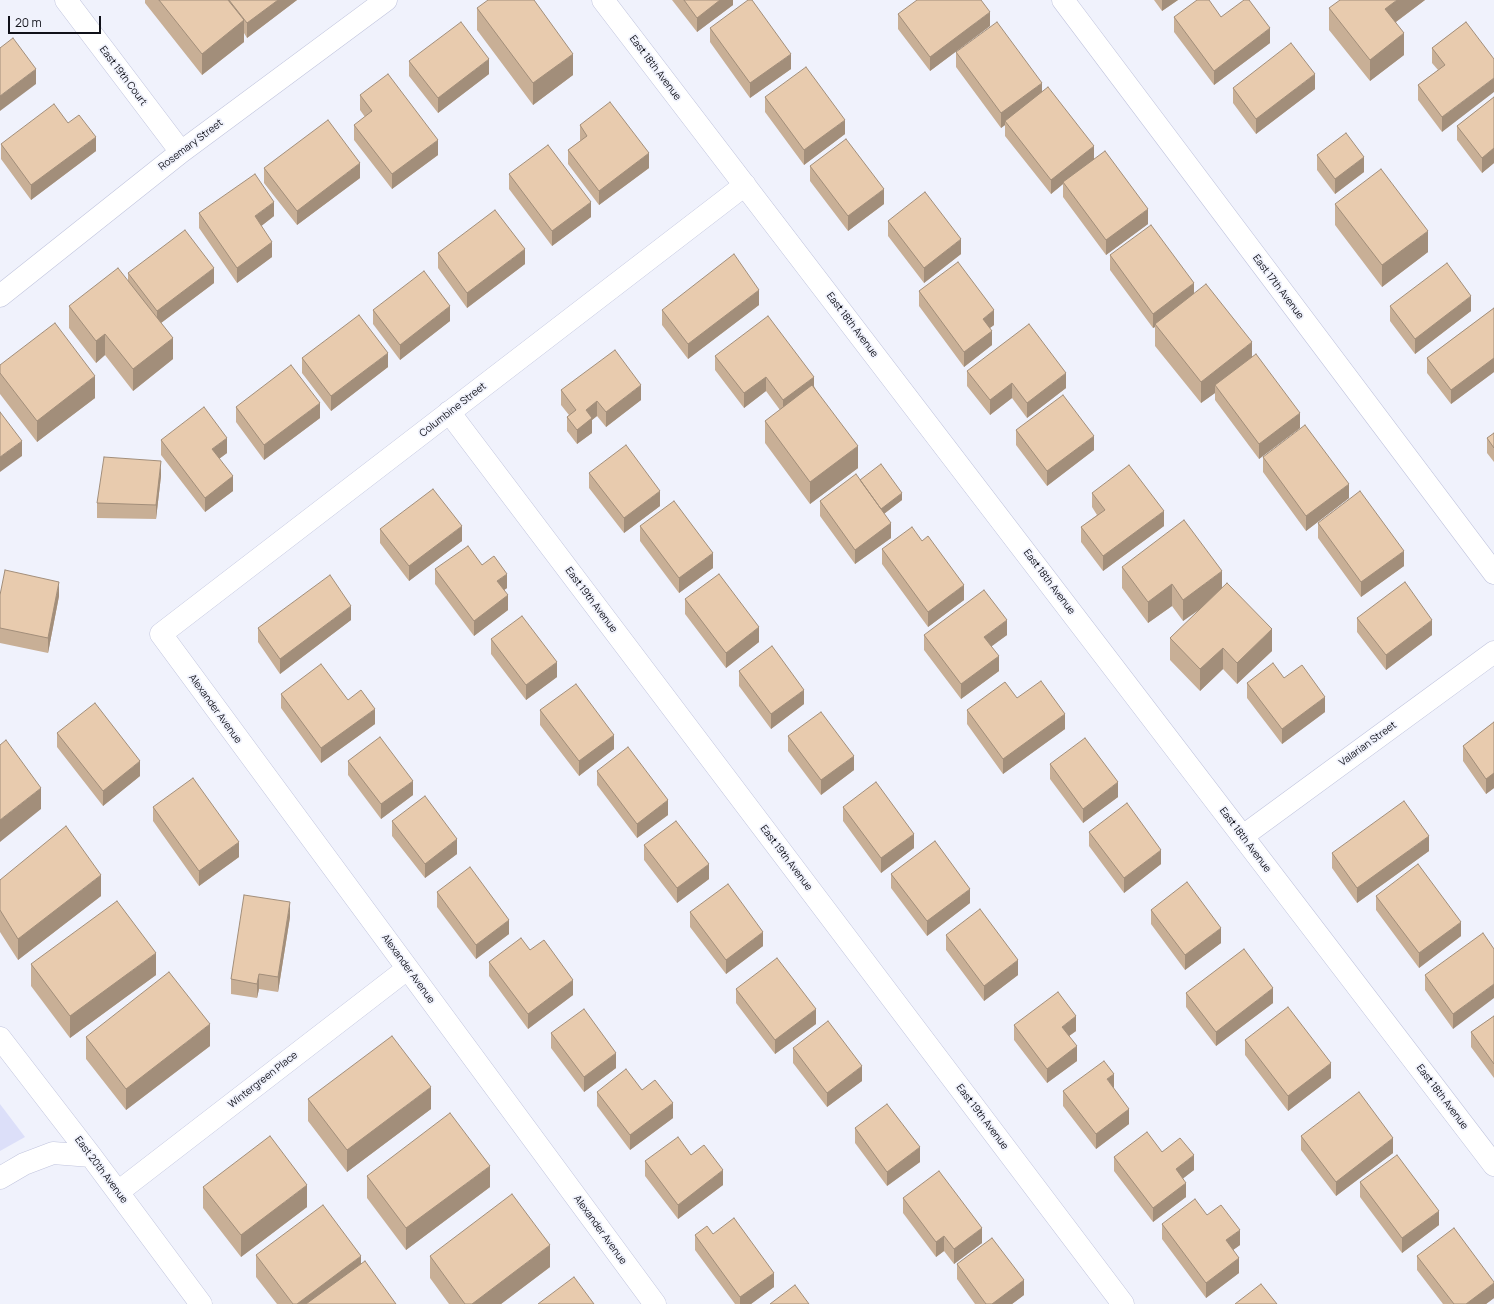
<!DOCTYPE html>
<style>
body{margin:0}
#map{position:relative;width:1494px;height:1304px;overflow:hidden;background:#f0f2fc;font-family:Manrope,sans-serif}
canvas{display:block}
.scale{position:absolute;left:8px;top:16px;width:93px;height:18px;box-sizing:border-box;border:2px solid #101119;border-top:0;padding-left:5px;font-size:12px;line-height:14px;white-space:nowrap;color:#101119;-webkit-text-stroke:3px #f0f2fc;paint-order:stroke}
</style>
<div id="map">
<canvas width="1494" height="1304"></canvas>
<div class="scale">20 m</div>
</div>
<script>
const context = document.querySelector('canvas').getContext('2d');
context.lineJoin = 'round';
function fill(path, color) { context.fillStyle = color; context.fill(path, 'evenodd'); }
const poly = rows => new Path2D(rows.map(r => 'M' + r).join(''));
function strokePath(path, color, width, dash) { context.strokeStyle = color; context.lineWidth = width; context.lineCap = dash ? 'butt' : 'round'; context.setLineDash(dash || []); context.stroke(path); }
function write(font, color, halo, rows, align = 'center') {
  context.font = font + ' Manrope,sans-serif'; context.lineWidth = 3.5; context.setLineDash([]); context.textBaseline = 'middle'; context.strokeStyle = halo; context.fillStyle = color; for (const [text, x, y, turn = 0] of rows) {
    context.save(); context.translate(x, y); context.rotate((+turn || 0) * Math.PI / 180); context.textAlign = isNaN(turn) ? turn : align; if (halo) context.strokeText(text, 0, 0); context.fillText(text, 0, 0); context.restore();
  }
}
fill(poly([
 [0,1104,25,1137,0,1151]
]), '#dcdff9');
const street = poly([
 [66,0,181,152],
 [603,0,1494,1165],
 [1063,0,1494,573],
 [0,296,181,152,386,0],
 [449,412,1123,1304],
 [1243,836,1494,652],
 [0,1038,91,1156,201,1304],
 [0,1178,24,1164,53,1153,91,1156],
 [118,1192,407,969],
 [655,1304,161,634,745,185]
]);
strokePath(street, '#c0c4dd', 23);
strokePath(street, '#fff', 22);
fill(poly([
 [145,0,297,0,247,38,244,33,244,42,202,75,145,3],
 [672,0,733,0,733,5,697,32],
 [1154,0,1178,0,1162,11],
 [1425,0,1396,22,1404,55,1370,81,1329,30,1329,8],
 [477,8,573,75,533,105,477,30],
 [898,14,990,26,930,71,898,29],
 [1174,17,1221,17,1270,43,1214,85,1174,32],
 [1466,22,1442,132,1418,100,1418,85,1438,70,1432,63,1432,48],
 [710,28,791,69,750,98,710,42],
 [956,52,1042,92,1094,159,1148,224,1106,255,1063,197,1063,184,1051,194,1005,136,1005,125,1001,128,956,67],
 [409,61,489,74,438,113,409,76],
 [1233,88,1315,89,1256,134,1233,103],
 [360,95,438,155,392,189,354,140,354,125,365,117,360,110],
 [765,97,845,134,804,165,765,112],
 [1494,97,1494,163,1482,173,1457,140,1457,126],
 [580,125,649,168,599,205,568,164,568,150,580,141],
 [1,144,96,151,31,200,1,159],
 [1317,155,1364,172,1335,194,1317,170],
 [810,166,884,204,848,231,810,181],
 [264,168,360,178,297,225,264,183],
 [509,174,591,217,552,246,509,189],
 [1335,204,1428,252,1382,287,1335,225],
 [199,213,274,216,261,226,272,257,237,283,199,228],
 [888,221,961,254,924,283,888,236],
 [438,253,525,264,467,308,438,268],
 [1110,255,1194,294,1252,358,1300,428,1259,459,1215,400,1215,393,1201,403,1155,346,1155,327,1153,328,1110,270],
 [128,273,214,283,161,323,173,359,133,391,105,355,96,363,69,328,69,306,128,281],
 [919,291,994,325,990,328,992,345,964,367,919,306],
 [759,305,688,359,662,325,662,310],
 [1390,306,1471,311,1415,354,1390,321],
 [1494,308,1494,372,1451,404,1427,373,1427,358],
 [373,310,450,321,400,360,373,324],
 [715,356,814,386,858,468,810,504,765,443,765,421,780,410,766,391,744,408,715,370],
 [302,358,388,367,331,411,302,373],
 [0,365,95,398,37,442,0,394],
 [967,371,1066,388,1027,418,1012,398,990,415,967,386],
 [561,390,641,400,606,427,597,416,592,420,592,433,577,444,567,431,567,417,569,415,561,405],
 [236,407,320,418,264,460,236,422],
 [1016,430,1094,450,1047,486,1016,445],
 [1494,433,1494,462,1487,453,1487,438],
 [161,440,227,453,219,459,233,491,205,512,161,455],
 [1263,457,1349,498,1306,531,1263,472],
 [589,473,660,506,624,533,589,488],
 [161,476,156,519,97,518,97,503],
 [860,480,902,500,884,514,891,538,855,564,820,516,820,501],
 [1092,493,1164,526,1103,571,1081,542,1081,527,1097,515,1092,507],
 [1318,523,1404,566,1361,597,1318,538],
 [640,526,713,568,679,593,640,541],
 [380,529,462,541,409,581,380,543],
 [882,549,964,600,928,627,882,564],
 [482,565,507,588,504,590,508,610,474,636,435,584,435,569],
 [1122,567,1222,588,1272,651,1237,684,1223,669,1200,691,1170,660,1170,638,1202,608,1183,621,1172,606,1148,623,1122,588],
 [0,595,59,596,48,653,0,643],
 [685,599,759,642,726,668,685,614],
 [1357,618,1432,635,1386,670,1357,632],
 [351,620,280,674,258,642,258,628],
 [924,635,1007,635,991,646,999,671,961,699,924,650],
 [491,639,557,677,526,700,491,654],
 [739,671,804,704,771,729,739,686],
 [1284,678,1325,712,1282,744,1247,698,1247,683],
 [281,694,375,724,321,763,281,708],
 [1017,698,1065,729,1003,774,967,724,967,710],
 [540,710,614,749,579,776,540,725],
 [1494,722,1494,788,1486,794,1463,761,1463,746],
 [57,733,140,776,103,806,57,747],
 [788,736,854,770,821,795,788,751],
 [348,761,413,795,381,819,348,775],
 [1050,764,1118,797,1083,823,1050,779],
 [597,771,668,815,637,838,597,785],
 [153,807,239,857,199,886,153,821],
 [843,807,914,848,881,873,843,821],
 [392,821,457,854,425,878,392,836],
 [1089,832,1161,864,1124,893,1089,846],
 [644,845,709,879,677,903,644,860],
 [1429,851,1357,903,1332,868,1332,853],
 [891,874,970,903,927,936,891,888],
 [0,880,101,896,18,960,0,932],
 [437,892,509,934,476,959,437,907],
 [1376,896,1461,936,1419,968,1376,910],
 [1151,910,1221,943,1185,970,1151,924],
 [690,912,763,946,726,974,690,927],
 [290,917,278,992,259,989,257,998,231,994,231,979],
 [946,935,1018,975,984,1001,946,950],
 [1494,949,1453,1029,1425,990,1425,975],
 [530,950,573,995,528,1029,489,976,489,962],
 [31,964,156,975,70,1038,31,986],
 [736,989,816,1024,775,1054,736,1003],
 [1186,993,1273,1003,1216,1046,1186,1007],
 [1494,1016,1494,1078,1471,1047,1471,1032],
 [1014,1025,1076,1031,1069,1036,1077,1061,1047,1083,1014,1040],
 [551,1033,616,1068,584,1092,551,1048],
 [86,1037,210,1046,126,1110,86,1059],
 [1245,1040,1331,1078,1288,1111,1245,1055],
 [793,1048,862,1081,827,1107,793,1063],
 [1114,1089,1129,1124,1096,1149,1063,1106,1063,1091],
 [642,1090,673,1118,630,1150,597,1106,597,1092],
 [308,1099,431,1109,347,1172,308,1121],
 [855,1128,920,1162,887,1186,855,1143],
 [1301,1136,1393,1153,1336,1196,1301,1150],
 [1162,1152,1194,1170,1183,1178,1186,1197,1153,1222,1114,1171,1114,1157],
 [645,1161,723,1185,678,1219,645,1176],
 [367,1176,490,1187,406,1250,367,1198],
 [1360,1182,1439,1225,1402,1253,1360,1197],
 [203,1187,307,1207,241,1257,203,1208],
 [903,1198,982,1243,954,1264,944,1251,936,1257,903,1213],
 [1207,1215,1240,1245,1233,1250,1239,1273,1206,1298,1162,1239,1162,1224],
 [713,1234,774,1287,751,1304,735,1304,695,1250,695,1235],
 [256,1255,361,1264,396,1304,277,1304,256,1277],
 [430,1256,550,1267,501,1304,449,1304,430,1278],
 [1417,1256,1494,1298,1486,1304,1443,1304,1417,1270],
 [957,1264,1024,1295,1012,1304,975,1304,957,1279]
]), '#c8af96');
fill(poly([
 [278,0,297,0,247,38,247,23],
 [720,0,733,0,733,5,697,32,697,18],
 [1162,0,1178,0,1162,11],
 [1397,0,1425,0,1385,30,1385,9],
 [990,12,990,26,930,71,930,57],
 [244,20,244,42,202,75,202,54],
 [1270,28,1270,43,1214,85,1214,71],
 [1404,33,1404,55,1370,81,1370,60],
 [573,54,573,75,533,105,533,83],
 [791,54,791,69,750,98,750,83],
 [489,59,489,74,438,113,438,98],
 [36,69,36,84,0,111,0,96],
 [1315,74,1315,89,1256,134,1256,119],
 [1494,78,1494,92,1442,132,1442,117],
 [1042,83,1042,98,1005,121,1005,125,1001,128,1001,113],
 [845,120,845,134,804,165,804,150],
 [96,137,96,151,31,200,31,185],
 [438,140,438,155,392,189,392,174],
 [1094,146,1094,161,1063,182,1063,184,1051,194,1051,180],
 [1494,148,1494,163,1482,173,1482,158],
 [649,153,649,168,599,205,599,191],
 [1364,157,1364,172,1335,194,1335,179],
 [360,163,360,178,297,225,297,211],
 [884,189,884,204,848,231,848,216],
 [274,202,274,216,255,231,255,216],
 [591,202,591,217,552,246,552,231],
 [1148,209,1148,224,1106,255,1106,240],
 [1428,231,1428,252,1382,287,1382,265],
 [961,239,961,254,924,283,924,268],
 [272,242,272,257,237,283,237,268],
 [525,249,525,264,467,308,467,293],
 [214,268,214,283,157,326,157,311],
 [1194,283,1194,297,1155,324,1155,327,1153,328,1153,314],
 [759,290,759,305,688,359,688,344],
 [1471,296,1471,311,1415,354,1415,339],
 [450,306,450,321,400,360,400,345],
 [994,310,994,325,983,333,983,319],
 [992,331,992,345,964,367,964,352],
 [105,334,105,355,96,363,96,341],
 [173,338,173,359,133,391,133,369],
 [1252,342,1252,364,1215,385,1215,393,1201,403,1201,382],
 [388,353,388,367,331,411,331,396],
 [1494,358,1494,372,1451,404,1451,390],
 [1066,373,1066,388,1027,418,1027,403],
 [95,376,95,398,37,442,37,421],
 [766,377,766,391,744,408,744,393],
 [814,377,814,392,783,414,783,400],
 [1012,383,1012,398,990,415,990,400],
 [641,385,641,400,606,427,606,412],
 [597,401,597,416,592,420,592,433,577,444,577,430,586,410],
 [320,403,320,418,264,460,264,445],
 [1300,413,1300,428,1259,459,1259,444],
 [1094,436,1094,450,1047,486,1047,471],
 [227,438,227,453,212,464,212,449],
 [22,441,22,456,0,472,0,457],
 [858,446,858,468,810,504,810,482],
 [161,461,161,476,156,519,156,505],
 [233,476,233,491,205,512,205,498],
 [1349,484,1349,498,1306,531,1306,516],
 [660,491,660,506,624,533,624,518],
 [902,493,902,500,881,516,881,509],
 [1164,511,1164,526,1103,571,1103,556],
 [891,523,891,538,855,564,855,550],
 [462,526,462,541,409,581,409,566],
 [1404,551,1404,566,1361,597,1361,582],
 [713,553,713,568,679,593,679,578],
 [1222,571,1222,593,1183,621,1183,600],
 [507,574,507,588,497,595,497,581],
 [59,582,59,596,48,653,48,638],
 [1172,584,1172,606,1148,623,1148,602],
 [964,585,964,600,928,627,928,612],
 [508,595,508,610,474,636,474,621],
 [351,606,351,620,280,674,280,659],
 [1007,620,1007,635,984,652,984,637],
 [1432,620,1432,635,1386,670,1386,655],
 [759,627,759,642,726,668,726,653],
 [1272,629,1272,651,1237,684,1237,663],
 [1223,648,1223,669,1200,691,1200,669],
 [999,656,999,671,961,699,961,684],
 [557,662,557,677,526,700,526,685],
 [804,690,804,704,771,729,771,714],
 [1325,697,1325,712,1282,744,1282,729],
 [375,709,375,724,321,763,321,748],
 [1065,714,1065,729,1003,774,1003,759],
 [614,735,614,749,579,776,579,761],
 [854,756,854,770,821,795,821,780],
 [140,761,140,776,103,806,103,791],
 [1494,773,1494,788,1486,794,1486,779],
 [413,781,413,795,381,819,381,804],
 [1118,782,1118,797,1083,823,1083,809],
 [41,788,41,809,0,842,0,820],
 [668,800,668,815,637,838,637,824],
 [914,834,914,848,881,873,881,858],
 [1429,836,1429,851,1357,903,1357,888],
 [457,839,457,854,425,878,425,864],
 [239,842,239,857,199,886,199,871],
 [1161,850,1161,864,1124,893,1124,878],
 [709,864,709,879,677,903,677,888],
 [101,875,101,896,18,960,18,939],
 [970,889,970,903,927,936,927,921],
 [290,902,290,917,278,992,278,977],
 [509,920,509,934,476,959,476,945],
 [1461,922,1461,936,1419,968,1419,953],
 [1221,928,1221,943,1185,970,1185,955],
 [763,932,763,946,726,974,726,960],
 [156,953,156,975,70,1038,70,1016],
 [1018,960,1018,975,984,1001,984,986],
 [259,974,259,989,257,998,257,984],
 [573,980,573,995,528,1029,528,1014],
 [1494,984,1494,998,1453,1029,1453,1014],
 [1273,988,1273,1003,1216,1046,1216,1032],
 [816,1009,816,1024,775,1054,775,1040],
 [1076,1016,1076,1031,1062,1041,1062,1027],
 [210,1024,210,1046,126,1110,126,1089],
 [1077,1046,1077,1061,1047,1083,1047,1069],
 [616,1053,616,1068,584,1092,584,1077],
 [1331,1063,1331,1078,1288,1111,1288,1096],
 [862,1066,862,1081,827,1107,827,1093],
 [1114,1074,1114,1089,1107,1079],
 [431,1087,431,1109,347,1172,347,1150],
 [673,1103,673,1118,630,1150,630,1135],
 [1129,1109,1129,1124,1096,1149,1096,1134],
 [1393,1138,1393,1153,1336,1196,1336,1182],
 [920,1147,920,1162,887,1186,887,1172],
 [1194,1155,1194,1170,1176,1184,1176,1169],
 [490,1166,490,1187,406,1250,406,1228],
 [723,1170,723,1185,678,1219,678,1205],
 [1186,1183,1186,1197,1153,1222,1153,1208],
 [307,1185,307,1207,241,1257,241,1235],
 [1439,1211,1439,1225,1402,1253,1402,1238],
 [982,1228,982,1243,954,1264,954,1249],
 [1240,1230,1240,1245,1226,1255,1226,1240],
 [944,1236,944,1251,936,1257,936,1242],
 [550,1245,550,1267,501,1304,472,1304],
 [361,1256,361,1278,326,1304,297,1304],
 [1239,1258,1239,1273,1206,1298,1206,1283],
 [774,1273,774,1287,751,1304,740,1304,740,1297],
 [1024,1280,1024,1295,1012,1304,992,1304],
 [1494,1283,1494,1298,1486,1304,1466,1304]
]), '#a28e7a');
const building = poly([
 [159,0,228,0,244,20,202,54,159,0],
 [229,0,278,0,247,23,229,0],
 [488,0,534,0,573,54,533,83,477,8,488,0],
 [684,0,720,0,697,18,684,0],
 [748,0,752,0,791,54,750,83,710,28,748,0],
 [917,0,981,0,990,12,930,57,898,14,917,0],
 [1197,0,1209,0,1221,17,1244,0,1249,0,1270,28,1214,71,1174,17,1197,0],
 [1340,0,1397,0,1385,9,1404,33,1370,60,1329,8,1340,0],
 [461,22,489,59,438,98,409,61,461,22],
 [997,22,1042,83,1001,113,956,52,997,22],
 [1466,22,1494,59,1494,78,1442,117,1418,85,1445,65,1432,48,1466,22],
 [13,38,36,69,0,96,0,48,13,38],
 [1291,43,1315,74,1256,119,1233,88,1291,43],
 [806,67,845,120,804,150,765,97,806,67],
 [388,74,438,140,392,174,354,125,372,111,360,95,388,74],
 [1048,87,1094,146,1051,180,1005,121,1048,87],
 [1494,97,1494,148,1482,158,1457,126,1494,97],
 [610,102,649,153,599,191,568,150,587,136,580,125,610,102],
 [54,104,68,123,79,115,96,137,31,185,1,144,54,104],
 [328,120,360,163,297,211,264,168,328,120],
 [1346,133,1364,157,1335,179,1317,155,1346,133],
 [846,139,884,189,848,216,810,166,846,139],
 [548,145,591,202,552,231,509,174,548,145],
 [1105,151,1148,209,1106,240,1063,182,1105,151],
 [1381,169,1428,231,1382,265,1335,204,1381,169],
 [255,174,274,202,255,216,272,242,237,268,199,213,255,174],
 [925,192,961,239,924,268,888,221,925,192],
 [495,210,525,249,467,293,438,253,495,210],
 [1151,225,1194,283,1153,314,1110,255,1151,225],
 [185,230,214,268,157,311,128,273,185,230],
 [734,254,759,290,688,344,662,310,734,254],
 [958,262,994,310,983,319,992,331,964,352,919,291,958,262],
 [1447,263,1471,296,1415,339,1390,306,1447,263],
 [118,268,173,338,133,369,105,334,96,341,69,306,118,268],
 [424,271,450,306,400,345,373,310,424,271],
 [1206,284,1252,342,1201,382,1155,324,1206,284],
 [1494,308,1494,358,1451,390,1427,358,1494,308],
 [359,315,388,353,331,396,302,358,359,315],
 [768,316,814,377,783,400,766,377,744,393,715,356,768,316],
 [55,323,95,376,37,421,0,373,0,365,55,323],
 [1029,324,1066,373,1027,403,1012,383,990,400,967,371,1029,324],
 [615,350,641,385,606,412,597,401,586,410,592,418,577,430,567,417,576,410,561,390,615,350],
 [1256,354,1300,413,1259,444,1215,385,1256,354],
 [291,365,320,403,264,445,236,407,291,365],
 [812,385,858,446,810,482,765,421,812,385],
 [1063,395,1094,436,1047,471,1016,430,1063,395],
 [204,407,227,438,212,449,233,476,205,498,161,440,204,407],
 [0,412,22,441,0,457,0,412],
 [1305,425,1349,484,1306,516,1263,457,1305,425],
 [1494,433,1494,448,1487,438,1494,433],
 [626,445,660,491,624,518,589,473,626,445],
 [104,457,161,461,156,505,97,503,104,457],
 [881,464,902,493,881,509,860,480,881,464],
 [1129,465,1164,511,1103,556,1081,527,1105,510,1092,493,1129,465],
 [856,474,891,523,855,550,820,501,856,474],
 [433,489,462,526,409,566,380,529,433,489],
 [1360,491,1404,551,1361,582,1318,523,1360,491],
 [674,501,713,553,679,578,640,526,674,501],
 [1184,520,1222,571,1183,600,1172,584,1148,602,1122,567,1184,520],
 [912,527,922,541,928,536,964,585,928,612,882,549,912,527],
 [468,546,482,565,494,556,507,574,497,581,508,595,474,621,435,569,468,546],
 [5,570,59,582,48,638,0,628,0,595,5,570],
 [719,574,759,627,726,653,685,599,719,574],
 [330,575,351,606,280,659,258,628,330,575],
 [1405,582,1432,620,1386,655,1357,618,1405,582],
 [1227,583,1272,629,1237,663,1223,648,1200,669,1170,638,1227,583],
 [984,590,1007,620,984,637,999,656,961,684,924,635,984,590],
 [522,616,557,662,526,685,491,639,522,616],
 [772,646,804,690,771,714,739,671,772,646],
 [1273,663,1284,678,1302,665,1325,697,1282,729,1247,683,1273,663],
 [321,664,348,700,361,690,375,709,321,748,281,694,321,664],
 [1041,681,1065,714,1003,759,967,710,1005,682,1017,698,1041,681],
 [576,684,614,735,579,761,540,710,576,684],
 [95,703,140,761,103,791,57,733,95,703],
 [821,712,854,756,821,780,788,736,821,712],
 [1494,722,1494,773,1486,779,1463,746,1494,722],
 [380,737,413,781,381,804,348,761,380,737],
 [1085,738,1118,782,1083,809,1050,764,1085,738],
 [6,740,41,788,0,820,0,745,6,740],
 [628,747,668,800,637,824,597,771,628,747],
 [193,778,239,842,199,871,153,807,193,778],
 [876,782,914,834,881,858,843,807,876,782],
 [425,796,457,839,425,864,392,821,425,796],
 [1404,801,1429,836,1357,888,1332,853,1404,801],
 [1127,803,1161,850,1124,878,1089,832,1127,803],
 [676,821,709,864,677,888,644,845,676,821],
 [66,826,101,875,18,939,0,910,0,880,66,826],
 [935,841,970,889,927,921,891,874,935,841],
 [1418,864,1461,922,1419,953,1376,896,1418,864],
 [470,867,509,920,476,945,437,892,470,867],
 [1187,882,1221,928,1185,955,1151,910,1187,882],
 [728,884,763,932,726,960,690,912,728,884],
 [244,895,290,902,278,977,259,974,257,984,231,979,244,895],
 [117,901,156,953,70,1016,31,964,117,901],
 [980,909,1018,960,984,986,946,935,980,909],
 [1483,933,1494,949,1494,984,1453,1014,1425,975,1483,933],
 [521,938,530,950,544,940,573,980,528,1014,489,962,521,938],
 [1244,949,1273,988,1216,1032,1186,993,1244,949],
 [777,958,816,1009,775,1040,736,989,777,958],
 [169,972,210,1024,126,1089,86,1037,169,972],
 [1058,992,1076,1016,1062,1027,1077,1046,1047,1069,1014,1025,1058,992],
 [1288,1007,1331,1063,1288,1096,1245,1040,1288,1007],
 [584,1009,616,1053,584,1077,551,1033,584,1009],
 [1494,1016,1494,1064,1471,1032,1494,1016],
 [828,1021,862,1066,827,1093,793,1048,828,1021],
 [392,1036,431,1087,347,1150,308,1099,392,1036],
 [1104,1061,1114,1074,1107,1079,1129,1109,1096,1134,1063,1091,1104,1061],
 [626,1069,642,1090,655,1080,673,1103,630,1135,597,1092,626,1069],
 [1359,1092,1393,1138,1336,1182,1301,1136,1359,1092],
 [887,1104,920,1147,887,1172,855,1128,887,1104],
 [450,1113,490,1166,406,1228,367,1176,450,1113],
 [1147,1132,1162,1152,1180,1138,1194,1155,1176,1169,1186,1183,1153,1208,1114,1157,1147,1132],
 [270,1136,307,1185,241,1235,203,1187,270,1136],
 [678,1137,691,1155,704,1145,723,1170,678,1205,645,1161,678,1137],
 [1397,1155,1439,1211,1402,1238,1360,1182,1397,1155],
 [939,1171,982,1228,954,1249,944,1236,936,1242,903,1198,939,1171],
 [512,1194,550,1245,472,1304,465,1304,430,1256,512,1194],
 [1195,1199,1207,1215,1221,1205,1240,1230,1226,1240,1239,1258,1206,1283,1162,1224,1195,1199],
 [323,1205,361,1256,297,1304,293,1304,256,1255,323,1205],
 [734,1218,774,1273,740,1297,695,1235,707,1226,713,1234,734,1218],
 [1454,1228,1494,1282,1494,1283,1466,1304,1454,1304,1417,1256,1454,1228],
 [992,1238,1024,1280,992,1304,986,1304,957,1264,992,1238],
 [365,1261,396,1304,306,1304,365,1261],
 [574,1277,594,1304,538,1304,574,1277],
 [1261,1284,1277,1304,1235,1304,1261,1284],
 [795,1285,809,1304,770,1304,795,1285]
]);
fill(building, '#e8cbae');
strokePath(building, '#a28e7a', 1);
write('10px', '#101119', '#f0f2fc', [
 ["East 18th Avenue",655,68,53],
 ["East 19th Court",123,76,53],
 ["Rosemary Street",191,145,-37],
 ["East 17th Avenue",1278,287,53],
 ["East 18th Avenue",852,325,53],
 ["Columbine Street",453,410,-38],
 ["East 18th Avenue",1049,582,53],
 ["East 19th Avenue",591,600,53],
 ["Alexander Avenue",215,709,54],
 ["Valarian Street",1368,744,-36],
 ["East 18th Avenue",1245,840,53],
 ["East 19th Avenue",786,858,53],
 ["Alexander Avenue",408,969,54],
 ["Wintergreen Place",263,1080,-38],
 ["East 18th Avenue",1442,1097,53],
 ["East 19th Avenue",982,1117,53],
 ["East 20th Avenue",101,1170,53],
 ["Alexander Avenue",600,1230,54]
]);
</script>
